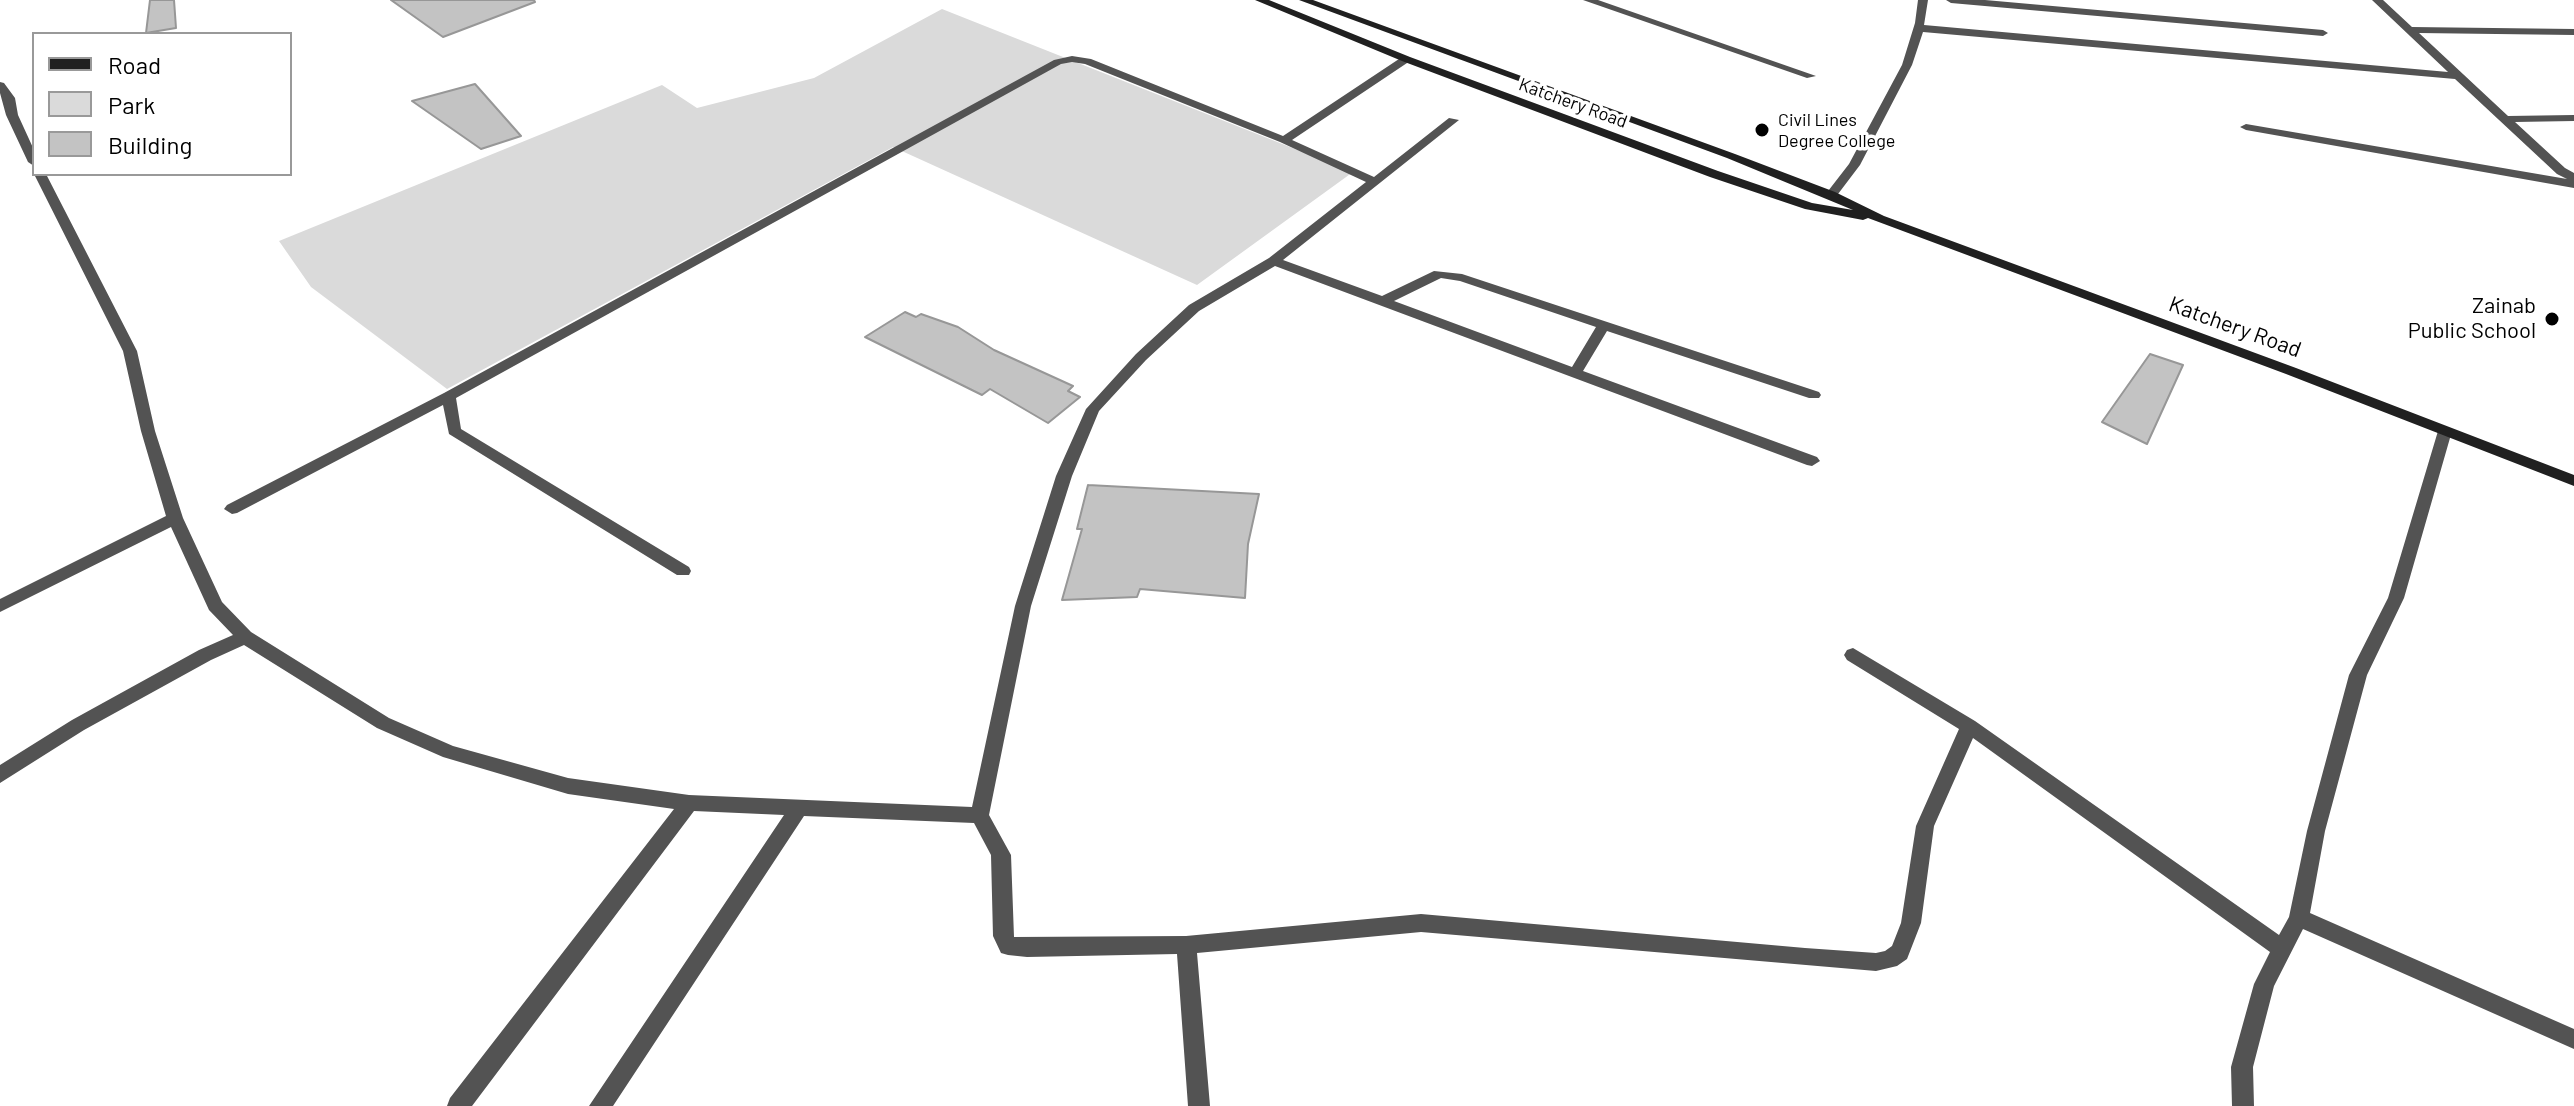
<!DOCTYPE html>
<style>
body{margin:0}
#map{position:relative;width:2574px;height:1106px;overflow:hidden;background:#fff;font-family:Barlow,sans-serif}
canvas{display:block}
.legend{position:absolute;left:32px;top:32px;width:260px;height:144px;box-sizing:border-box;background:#fff;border:2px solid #999;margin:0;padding:10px 14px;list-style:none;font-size:24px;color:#000}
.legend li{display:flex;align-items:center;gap:16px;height:40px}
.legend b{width:40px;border:2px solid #999}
</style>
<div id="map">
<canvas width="2574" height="1106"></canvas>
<ul class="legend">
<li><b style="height:10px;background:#202020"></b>Road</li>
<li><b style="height:22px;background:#dadada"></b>Park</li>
<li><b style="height:22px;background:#c3c3c3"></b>Building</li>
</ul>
</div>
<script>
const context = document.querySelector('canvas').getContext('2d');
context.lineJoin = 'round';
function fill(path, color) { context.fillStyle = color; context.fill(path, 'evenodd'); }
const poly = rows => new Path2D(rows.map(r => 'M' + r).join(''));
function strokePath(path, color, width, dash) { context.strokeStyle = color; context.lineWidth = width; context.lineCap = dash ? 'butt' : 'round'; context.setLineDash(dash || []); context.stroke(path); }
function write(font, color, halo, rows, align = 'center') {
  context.font = font + ' Barlow,sans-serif'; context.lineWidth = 7; context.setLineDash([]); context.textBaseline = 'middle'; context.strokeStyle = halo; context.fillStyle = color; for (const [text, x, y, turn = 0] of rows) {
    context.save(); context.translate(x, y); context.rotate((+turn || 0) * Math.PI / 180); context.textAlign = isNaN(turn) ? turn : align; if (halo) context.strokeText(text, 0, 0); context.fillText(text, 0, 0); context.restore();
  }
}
fill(poly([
 [942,9,1353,172,1197,285,893,147,447,389,311,287,279,241,662,85,697,108,814,78]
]), '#dadada');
const building = poly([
 [150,0,174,0,176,28,146,33,150,0],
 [391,0,534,0,535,2,443,37,391,0],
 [475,84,521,136,481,149,412,101,475,84],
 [905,312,916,317,921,314,958,327,994,350,1073,386,1068,391,1080,397,1048,423,990,389,982,395,865,337,905,312],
 [2150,354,2183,365,2147,444,2102,422,2150,354],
 [1088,485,1259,494,1248,544,1245,598,1140,589,1137,597,1062,600,1082,529,1077,529,1088,485]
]);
fill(building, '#c3c3c3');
strokePath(building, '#979797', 2);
fill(poly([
 [1583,0,1598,0,1816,76,1807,78,1583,0],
 [1918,0,1928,0,1924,25,2448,72,2372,0,2383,0,2412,27,2574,29,2574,35,2419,33,2508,116,2574,115,2574,121,2515,122,2565,168,2574,173,2574,188,2246,130,2240,127,2246,124,2567,179,2557,174,2455,79,1923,32,1912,65,1860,165,1835,198,1827,198,1825,195,1849,164,1902,65,1915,23,1918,0],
 [1946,0,1985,0,2323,30,2328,33,2323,36,1951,3,1946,0],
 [1072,56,1091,59,1283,136,1402,57,1410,57,1410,61,1292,140,1374,177,1449,118,1459,120,1283,260,1382,296,1434,271,1462,274,1819,392,1821,395,1819,398,1809,398,1607,331,1583,371,1817,457,1820,461,1812,466,1807,465,1275,266,1199,311,1146,360,1099,411,1072,476,1031,606,989,815,1011,855,1014,937,1186,936,1421,914,1805,948,1876,953,1885,951,1892,946,1901,923,1916,826,1959,729,1847,660,1844,655,1847,650,1853,648,1975,721,2279,935,2289,917,2307,831,2349,675,2388,598,2438,431,2445,426,2452,431,2404,598,2367,675,2325,831,2310,913,2574,1029,2574,1049,2303,929,2274,986,2253,1067,2254,1106,2232,1106,2231,1067,2254,984,2270,952,1973,738,1934,826,1921,923,1907,959,1897,966,1876,971,1421,932,1197,953,1210,1106,1188,1106,1177,954,1027,957,1008,955,1001,953,993,936,991,855,974,823,804,816,613,1106,589,1106,784,815,694,811,472,1106,447,1106,450,1098,674,809,568,794,443,757,377,728,244,645,211,660,84,730,0,783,0,765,72,720,199,650,233,635,209,610,171,527,0,612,0,599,166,516,141,431,123,351,34,174,46,174,137,351,155,431,183,518,222,602,251,632,389,718,453,746,568,778,689,795,972,807,1015,606,1056,476,1086,409,1136,354,1189,305,1269,258,1366,182,1280,142,1085,64,1072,62,1061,64,456,398,461,429,689,567,691,571,689,575,677,575,449,434,443,405,237,513,232,514,224,509,227,505,444,393,1054,60,1072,56],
 [1441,278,1460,281,1596,327,1572,367,1394,301,1441,278],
 [0,82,4,83,15,98,18,115,34,150,34,166,28,162,6,115,0,93,0,82]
]), '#535353');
fill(poly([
 [1255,0,1269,0,1410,57,1718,171,1812,203,1853,210,1727,158,1299,0,1313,0,1735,154,1835,192,1884,216,2296,368,2574,475,2574,486,2286,374,1868,218,1863,220,1805,209,1710,177,1402,61,1255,0]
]), '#202020');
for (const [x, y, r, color] of [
 [1762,130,8,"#000"],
 [2552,319,8,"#000"]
]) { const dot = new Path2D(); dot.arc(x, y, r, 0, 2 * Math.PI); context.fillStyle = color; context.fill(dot); strokePath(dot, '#fff', 3); }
write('18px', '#000', '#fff', [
 ["Katchery Road",1573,103,20]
]);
write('18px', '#000', '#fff', [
 ["Civil Lines",1778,120],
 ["Degree College",1778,141]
], 'left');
write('22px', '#000', '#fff', [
 ["Zainab",2536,306],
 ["Public School",2536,331]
], 'right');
write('22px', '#000', '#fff', [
 ["Katchery Road",2235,327,20]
]);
</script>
